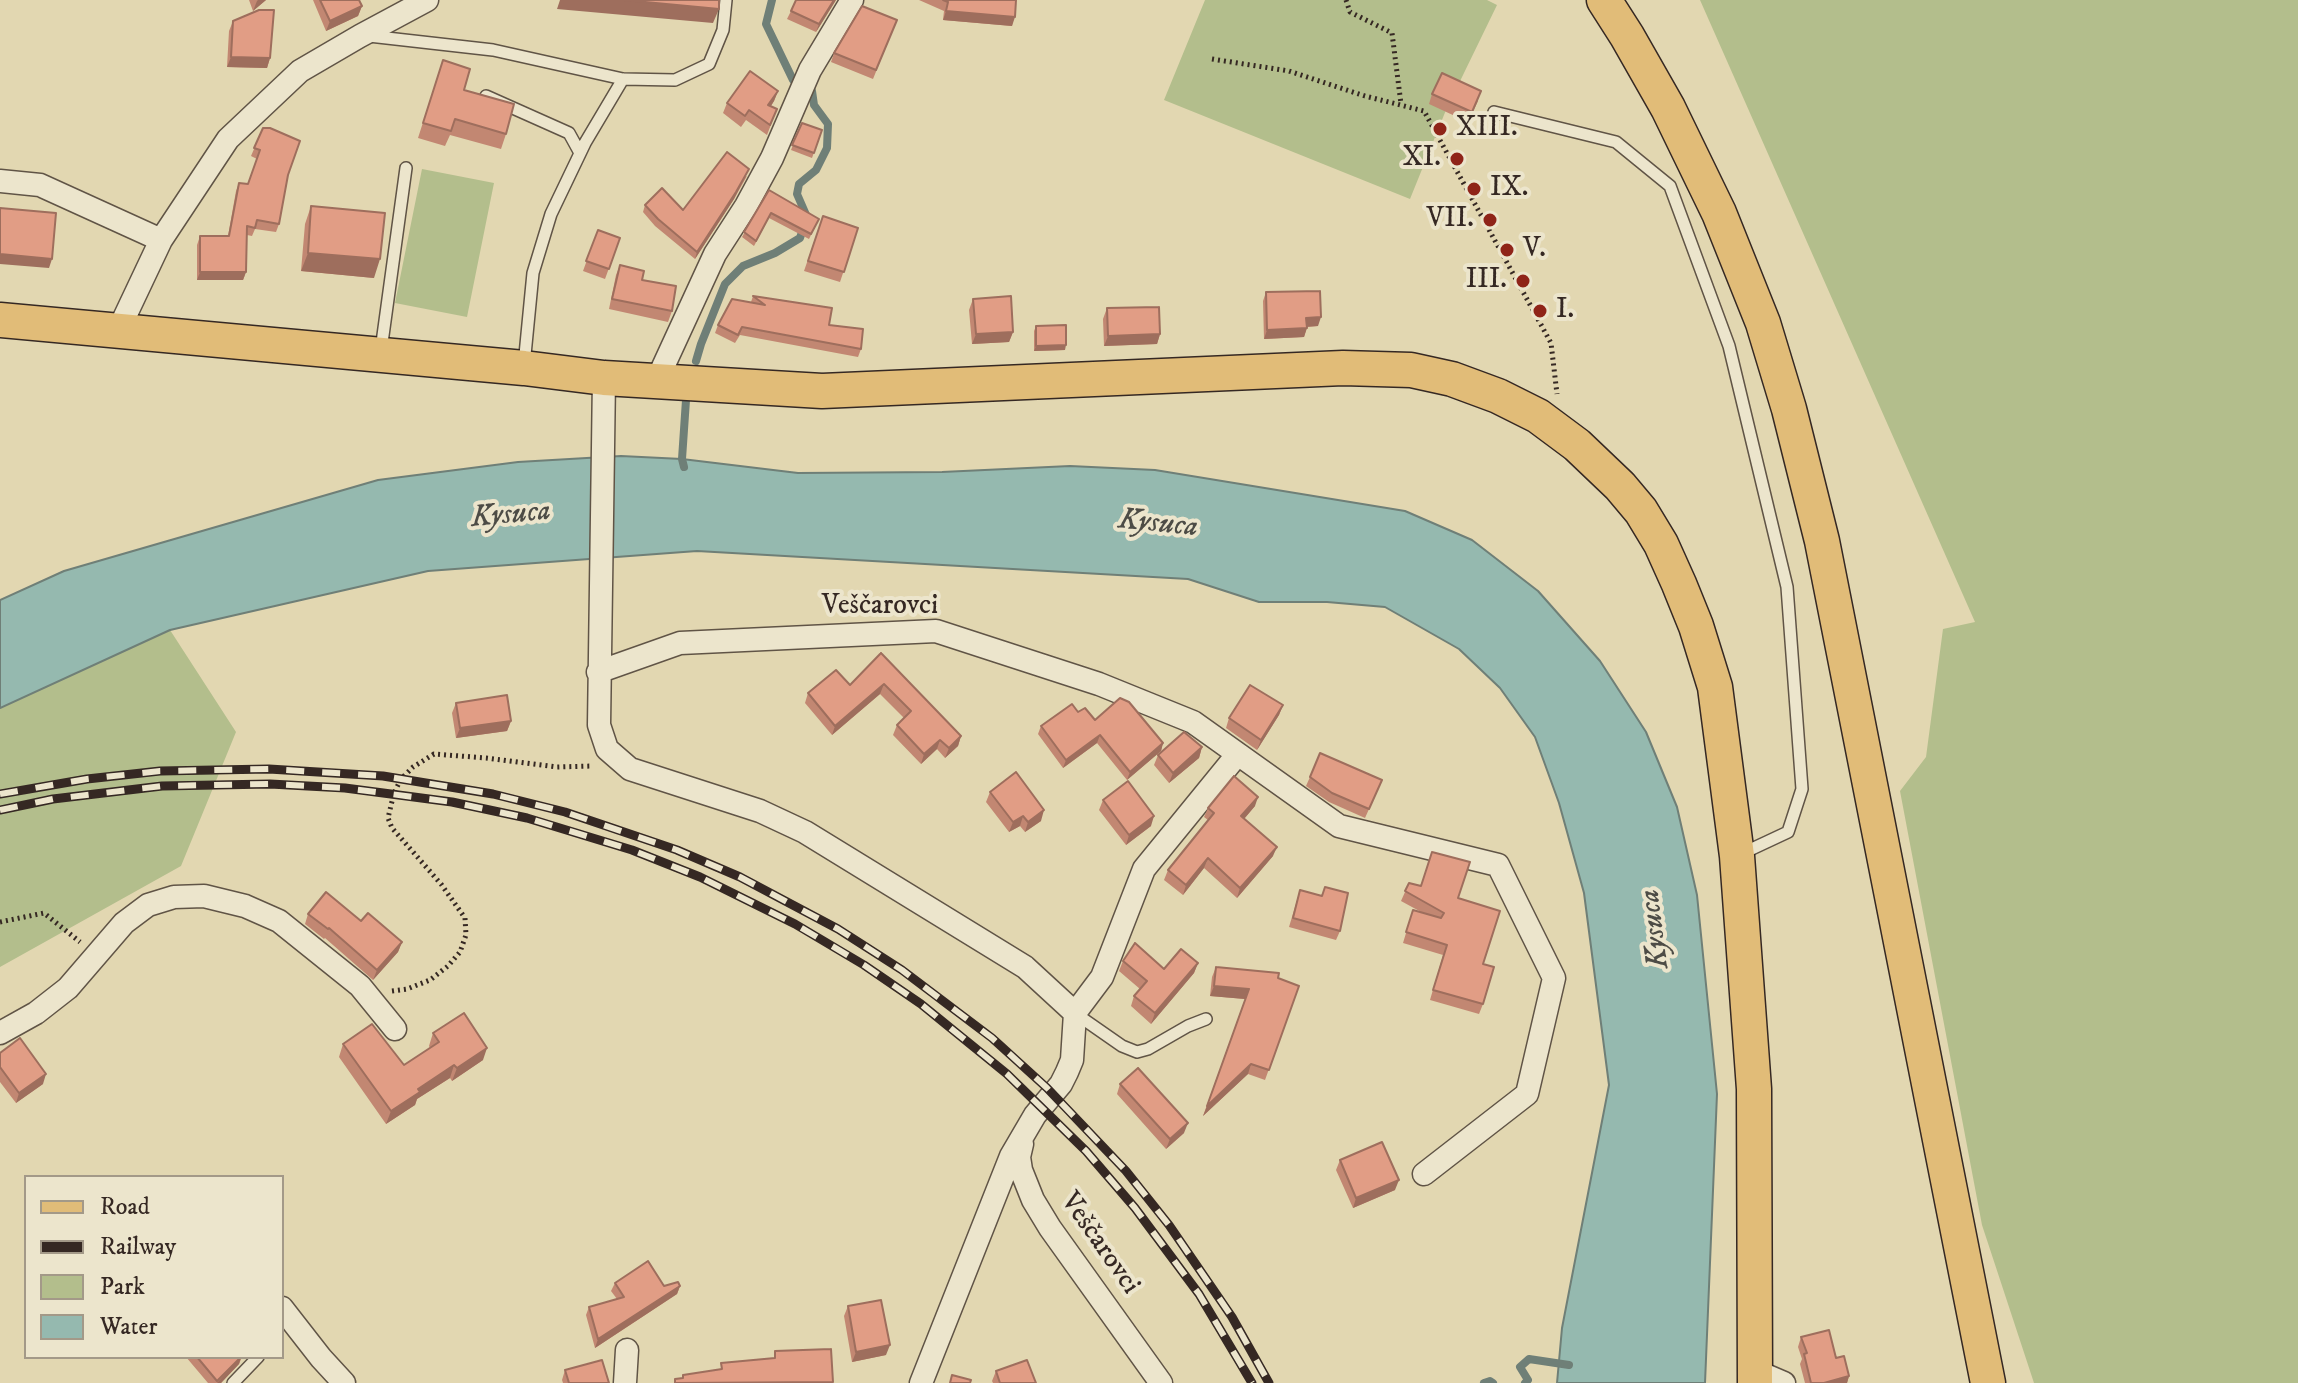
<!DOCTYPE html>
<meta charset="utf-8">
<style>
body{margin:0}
#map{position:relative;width:2298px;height:1383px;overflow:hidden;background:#e2d7b1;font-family:"IM FELL DW Pica",serif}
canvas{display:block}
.legend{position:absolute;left:24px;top:1175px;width:260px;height:184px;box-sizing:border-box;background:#ece5cc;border:2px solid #a39988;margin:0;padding:10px 14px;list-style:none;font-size:24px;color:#352823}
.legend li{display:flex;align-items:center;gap:16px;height:40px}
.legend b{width:40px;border:2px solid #a39988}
</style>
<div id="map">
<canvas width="2298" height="1383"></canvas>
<ul class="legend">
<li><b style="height:10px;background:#e1bc78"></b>Road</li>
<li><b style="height:10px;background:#352823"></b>Railway</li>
<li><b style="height:22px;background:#b3be8c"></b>Park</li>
<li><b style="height:22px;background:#95b9af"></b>Water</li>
</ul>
</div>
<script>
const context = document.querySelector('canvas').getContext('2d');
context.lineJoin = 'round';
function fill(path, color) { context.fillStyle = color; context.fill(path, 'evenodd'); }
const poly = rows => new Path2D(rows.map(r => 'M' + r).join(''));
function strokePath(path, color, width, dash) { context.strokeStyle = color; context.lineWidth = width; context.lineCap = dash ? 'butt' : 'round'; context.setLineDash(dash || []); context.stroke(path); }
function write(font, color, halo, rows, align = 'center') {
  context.font = font + ' "IM FELL DW Pica",serif'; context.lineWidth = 8; context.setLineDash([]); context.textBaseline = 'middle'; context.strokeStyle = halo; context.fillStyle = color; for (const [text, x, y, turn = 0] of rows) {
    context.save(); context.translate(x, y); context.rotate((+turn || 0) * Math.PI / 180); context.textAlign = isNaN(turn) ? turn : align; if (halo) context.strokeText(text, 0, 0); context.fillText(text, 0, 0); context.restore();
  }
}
fill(poly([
 [1205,0,1487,0,1497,5,1446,110,1410,199,1164,100],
 [1700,0,2298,0,2298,1383,2034,1383,1982,1225,1900,791,1926,757,1943,629,1975,622],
 [422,169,494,183,467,317,395,303],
 [170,630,236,732,181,866,0,967,0,708]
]), '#b3be8c');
const water = poly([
 [621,456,682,459,798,473,942,472,1070,466,1155,470,1405,511,1472,540,1538,591,1600,661,1646,732,1677,807,1697,895,1717,1094,1705,1383,1557,1383,1562,1328,1609,1085,1584,893,1559,803,1535,737,1500,688,1459,649,1385,607,1327,602,1259,602,1188,579,697,551,428,571,170,630,0,708,0,600,64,571,378,480,518,462,621,456]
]);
fill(water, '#95b9af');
strokePath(water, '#6f7f77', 2);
strokePath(poly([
 [772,0,766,24,793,80],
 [696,361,701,344,725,284,743,266,775,253,800,238,807,217,797,194,799,184,816,170,827,148,828,124,814,105,812,91],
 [684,467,682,459,686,400],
 [1484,1383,1490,1381,1493,1383],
 [1525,1383,1528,1380,1520,1367,1529,1359,1569,1365]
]), '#6f7f77', 8);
const service = poly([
 [369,36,493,50,623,79,675,80,709,64,723,30,726,0],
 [486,96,569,133,580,153],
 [1494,112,1616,142,1670,186,1729,346,1787,587,1802,789,1788,832,1741,854],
 [381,350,406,168],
 [524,365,533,273,551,214,585,143,623,79],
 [1076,1014,1122,1046,1137,1052,1148,1049,1188,1026,1206,1019],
 [233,1383,258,1357]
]);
const minor = poly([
 [0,181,40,185,161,240],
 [118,331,161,240,228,139,300,71,360,36,427,0],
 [604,378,599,725,607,749,630,769,760,811,805,832,1025,967,1075,1013],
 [657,380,715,254,746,206,772,158,810,70,852,0],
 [598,672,680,643,936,631,1099,684,1193,722,1339,826,1498,865,1554,978,1527,1094,1424,1174],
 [0,1033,36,1013,68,988,124,923,148,905,174,897,204,896,245,906,279,921,360,986,395,1029],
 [1022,1144,1019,1157,1021,1170,1033,1200,1050,1228,1161,1383],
 [282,1308,321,1358,344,1383],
 [1756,1371,1784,1383],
 [625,1383,627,1350],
 [921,1383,1011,1156,1035,1115,1061,1084,1067,1072,1072,1060,1075,1013,1102,977,1144,869,1237,755]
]);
const primary = poly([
 [1604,0,1627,36,1668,108,1719,213,1763,323,1789,409,1822,541,1988,1383],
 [0,320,524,368,604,378,822,391,1343,368,1411,370,1452,379,1498,396,1538,416,1577,445,1620,486,1641,511,1661,544,1679,584,1696,626,1715,687,1737,856,1754,1089,1755,1383]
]);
strokePath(service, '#605446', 14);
strokePath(minor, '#605446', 25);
strokePath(primary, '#352823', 37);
strokePath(poly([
 [1346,0,1350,12,1392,33,1401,104],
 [1212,59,1289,71,1365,96,1424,111,1551,343,1557,394],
 [0,922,44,913,80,942],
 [392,991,407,989,430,980,448,966,460,952,466,935,465,918,441,884,392,828,388,818,394,793,401,779,413,767,434,754,486,758,557,767,593,766]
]), '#352823', 5, [2, 4]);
strokePath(service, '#ece5cc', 11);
strokePath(minor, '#ece5cc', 22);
strokePath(primary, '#e1bc78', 34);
const rail = poly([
 [0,794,87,779,160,771,269,769,383,776,493,794,565,812,677,850,740,877,838,929,902,970,992,1038,1047,1088,1126,1171,1169,1225,1232,1317,1269,1383],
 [0,810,53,799,162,786,270,784,345,788,452,802,527,818,632,850,700,877,795,924,864,965,921,1004,1007,1074,1086,1151,1135,1208,1199,1294,1252,1383]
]);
strokePath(rail, '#352823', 9);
strokePath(rail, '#ece5cc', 6, [18]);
fill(poly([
 [249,0,266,0,253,11],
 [313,0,359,0,362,6,358,16,326,31],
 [836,0,816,32,787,19,791,11],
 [919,0,1016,0,1012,26,943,20,944,11],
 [897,20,873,79,831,62,834,53],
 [233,21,270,58,267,68,227,67,229,31],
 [443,60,464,90,506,134,501,149,450,135,445,146,418,138],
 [778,91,774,101,771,106,777,109,767,135,746,120,741,127,723,113,727,103],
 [1432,94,1478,101,1468,122,1429,104],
 [802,123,822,130,812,158,791,150],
 [263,128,288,175,279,224,276,232,255,229,252,236,247,235,246,272,243,280,197,280,197,245,200,236,228,236,236,191,239,183,248,184,257,159,251,156],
 [747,176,734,199,695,259,655,226,643,212,645,205,683,210],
 [769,190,819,219,809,239,769,218,754,246,742,237],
 [311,206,374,278,301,271,305,224],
 [823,216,858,228,840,282,804,271],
 [598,230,620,238,605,279,583,271],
 [620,265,642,280,672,311,668,322,609,309,616,275],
 [1266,292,1318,326,1307,327,1304,337,1264,339,1263,301],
 [753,296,829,325,861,349,858,357,740,335,735,343,715,333,718,325,751,302],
 [973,299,1013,332,1009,342,972,344,969,310],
 [1107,308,1160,334,1157,344,1104,346,1103,319],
 [1036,326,1065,350,1034,351,1034,331],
 [881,653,961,736,958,746,945,758,937,749,921,764,893,735,897,725,904,718,880,694,832,735,805,703,808,693,850,685],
 [456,703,511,721,507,731,456,738,452,713],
 [1283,705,1279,715,1257,750,1226,728,1229,718],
 [1078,712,1095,720,1163,743,1161,751,1127,780,1097,743,1063,768,1038,734,1041,726],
 [1202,747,1199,758,1169,783,1154,765,1158,755],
 [1310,777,1382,780,1365,818,1329,802,1306,786],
 [990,792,1041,821,1025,832,1020,826,1009,832,986,802],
 [1103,800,1151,826,1126,845,1099,810],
 [1255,806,1244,819,1273,856,1237,898,1204,868,1183,895,1164,880,1168,870,1208,820,1204,817,1208,808],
 [1409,883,1458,898,1483,964,1483,1004,1479,1014,1430,1000,1443,955,1403,943,1413,910,1423,913,1401,901],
 [1325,887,1340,931,1336,940,1289,927,1300,890,1322,896],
 [308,914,361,921,402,942,398,952,373,980,325,938,324,939,305,924],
 [1123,961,1164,969,1198,963,1194,973,1151,1024,1131,1006,1134,996,1140,989,1119,971],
 [1216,967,1278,978,1299,986,1265,1080,1248,1074,1203,1116,1245,999,1210,996,1212,977],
 [433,1033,483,1060,452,1081,450,1078,417,1099,415,1105,386,1124,339,1057,343,1044,404,1065,430,1048,429,1046],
 [0,1053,43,1084,16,1103,0,1082],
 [1120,1084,1184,1133,1166,1149,1117,1094],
 [1340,1160,1395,1190,1353,1208,1336,1170],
 [615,1283,680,1286,677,1294,595,1348,586,1315,589,1307,617,1299,611,1291],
 [848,1306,886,1355,852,1362,844,1316],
 [1801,1337,1836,1358,1849,1376,1847,1383,1805,1383,1800,1364,1802,1359,1798,1347],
 [186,1357,242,1357,239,1364,221,1383,208,1383],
 [565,1370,609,1383,563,1383,562,1380],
 [996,1371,1036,1383,993,1383,992,1381]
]), '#c28772');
fill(poly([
 [258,0,266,0,253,11,257,1],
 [560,0,624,0,719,9,713,23,557,9],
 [834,0,836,0,816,32,819,24],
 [362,6,358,16,326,31,330,21],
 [946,11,1015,17,1012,26,943,20],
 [231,57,270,58,267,68,227,67],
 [778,91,774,101,765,115,768,105],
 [749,169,734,199,695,259,697,252],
 [308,253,380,259,374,278,301,271],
 [0,254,52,259,49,268,0,264],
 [200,272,246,272,243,280,197,280],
 [1321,317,1318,326,1303,327,1306,318],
 [1307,328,1304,337,1264,339,1267,330],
 [1013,332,1009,342,972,344,976,334],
 [1160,334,1157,344,1104,346,1108,336],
 [1066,345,1065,350,1034,351,1036,346],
 [884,684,880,694,832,735,835,726],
 [1283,705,1279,715,1257,750,1261,740],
 [511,721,507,731,456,738,460,728],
 [1100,735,1097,743,1063,768,1066,760],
 [961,736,958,746,945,758,949,748],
 [940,740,937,749,921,764,924,754],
 [1163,743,1161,751,1127,780,1130,772],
 [1202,747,1199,758,1169,783,1173,773],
 [1258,797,1255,806,1238,826,1241,816],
 [1044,810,1041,821,1025,832,1028,822],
 [1023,816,1020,826,1009,832,1013,822],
 [1154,816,1151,826,1126,845,1129,835],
 [1277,847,1273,856,1237,898,1240,888],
 [1208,858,1204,868,1183,895,1186,885],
 [402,942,398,952,373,980,377,970],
 [1198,963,1194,973,1151,1024,1155,1013],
 [1214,986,1249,989,1245,999,1210,996],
 [487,1048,483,1060,452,1081,457,1068],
 [1251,1064,1248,1074,1203,1116,1207,1106],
 [454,1065,450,1078,417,1099,415,1105,386,1124,391,1111,418,1089],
 [46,1074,43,1084,16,1103,19,1093],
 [1188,1123,1184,1133,1166,1149,1170,1139],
 [1399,1180,1395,1190,1353,1208,1356,1198],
 [680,1286,677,1294,595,1348,598,1339],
 [890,1345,886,1355,852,1362,856,1352],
 [241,1357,239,1364,221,1383,217,1383],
 [1849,1376,1847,1383,1824,1383]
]), '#9e6e5d');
const building = poly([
 [320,0,359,0,362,6,330,21,320,0],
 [624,0,719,0,719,9,624,0],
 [796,0,834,0,819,24,791,11,796,0],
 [943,0,1016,0,1015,17,946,11,948,2,943,0],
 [862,6,897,20,876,70,834,53,862,6],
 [259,10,274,10,270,58,231,57,233,21,259,10],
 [443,60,470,69,464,90,514,104,506,134,455,119,451,131,423,123,443,60],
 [750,71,778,91,768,105,777,109,770,125,749,110,745,116,727,103,750,71],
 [1442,73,1481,91,1472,112,1432,94,1442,73],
 [802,123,822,130,814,153,792,145,802,123],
 [263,128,270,128,300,141,288,175,279,224,257,220,255,228,247,226,246,272,200,272,200,236,229,236,239,183,248,184,260,150,254,148,263,128],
 [727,152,749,169,736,192,697,252,658,219,645,205,662,188,683,210,727,152],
 [769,190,819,219,811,234,771,213,756,241,744,232,769,190],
 [311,206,385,213,380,259,308,253,311,206],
 [0,208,56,213,52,259,0,254,0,208],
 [823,216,858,228,844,272,808,261,823,216],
 [598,230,620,238,609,269,586,261,598,230],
 [620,265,644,271,642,280,676,286,672,311,612,299,620,265],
 [1320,291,1321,317,1306,318,1307,328,1267,330,1266,292,1320,291],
 [753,296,832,308,829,325,863,329,861,349,742,327,738,335,718,325,732,299,765,305,753,296],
 [1011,296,1013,332,976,334,973,299,1011,296],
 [1159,307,1160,334,1108,336,1107,308,1159,307],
 [1066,325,1066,345,1036,346,1036,326,1066,325],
 [881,653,961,736,949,748,940,740,924,754,897,725,911,711,884,684,835,726,808,693,836,670,850,685,881,653],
 [1250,685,1283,705,1261,740,1229,718,1250,685],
 [507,695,511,721,460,728,456,703,507,695],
 [1120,698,1129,702,1163,743,1130,772,1100,735,1066,760,1041,726,1072,704,1078,712,1085,708,1095,720,1120,698],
 [1184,732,1202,747,1173,773,1158,755,1184,732],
 [1320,753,1382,780,1369,809,1332,793,1310,777,1320,753],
 [1016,772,1044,810,1028,822,1023,816,1013,822,990,792,1016,772],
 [1234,776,1258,797,1241,816,1277,847,1240,888,1208,858,1186,885,1168,870,1214,813,1208,808,1234,776],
 [1128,781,1154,816,1129,835,1103,800,1128,781],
 [1432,852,1470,862,1458,898,1500,911,1483,964,1494,967,1483,1004,1433,990,1447,945,1406,932,1413,910,1441,918,1444,913,1405,891,1409,883,1421,886,1432,852],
 [1325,887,1348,893,1340,931,1293,918,1300,890,1322,896,1325,887],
 [326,892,361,921,368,913,402,942,377,970,329,928,328,929,308,914,326,892],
 [1135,943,1164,969,1181,949,1198,963,1155,1013,1134,996,1147,981,1123,961,1135,943],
 [1216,967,1279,973,1278,978,1299,986,1269,1070,1251,1064,1207,1106,1249,989,1214,986,1216,967],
 [464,1013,487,1048,457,1068,454,1065,418,1089,420,1092,391,1111,343,1044,372,1024,404,1065,439,1042,433,1033,464,1013],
 [20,1038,46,1074,19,1093,0,1067,0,1053,20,1038],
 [1138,1068,1188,1123,1170,1139,1120,1084,1138,1068],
 [1382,1142,1399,1180,1356,1198,1340,1160,1382,1142],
 [648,1261,664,1286,678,1282,680,1286,598,1339,589,1307,624,1297,615,1283,648,1261],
 [881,1300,890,1345,856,1352,848,1306,881,1300],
 [1829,1330,1836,1358,1844,1356,1849,1376,1824,1383,1811,1383,1804,1354,1807,1353,1801,1337,1829,1330],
 [831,1349,833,1382,675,1383,675,1379,683,1378,683,1375,722,1369,721,1363,775,1358,775,1351,831,1349],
 [197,1357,241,1357,217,1381,197,1357],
 [602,1360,609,1383,569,1383,565,1370,602,1360],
 [1027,1360,1036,1383,1000,1383,996,1371,1027,1360],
 [952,1375,971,1380,970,1383,950,1383,952,1375]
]);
fill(building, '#e19d85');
strokePath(building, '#9e6e5d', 2);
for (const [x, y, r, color] of [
 [1440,129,8,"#8f2418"],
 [1457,159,8,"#8f2418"],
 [1474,189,8,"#8f2418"],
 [1490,220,8,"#8f2418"],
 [1507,250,8,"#8f2418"],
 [1523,281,8,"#8f2418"],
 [1540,311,8,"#8f2418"]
]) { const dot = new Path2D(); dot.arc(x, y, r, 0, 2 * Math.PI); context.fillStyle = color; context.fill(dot); strokePath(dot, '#ece5cc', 3); }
write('28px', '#352823', '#ece5cc', [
 ["XIII.",1456,129],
 ["XI.",1441,159,"right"],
 ["IX.",1490,189],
 ["VII.",1474,220,"right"],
 ["V.",1523,250],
 ["III.",1507,281,"right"],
 ["I.",1556,311]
], 'left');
write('28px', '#352823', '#ece5cc', [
 ["Veščarovci",880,607],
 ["Veščarovci",1099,1244,55]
]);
write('italic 30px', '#4d4c46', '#ece5cc', [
 ["Kysuca",511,516,-5],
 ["Kysuca",1158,525,6],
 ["Kysuca",1656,929,-97]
]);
</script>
